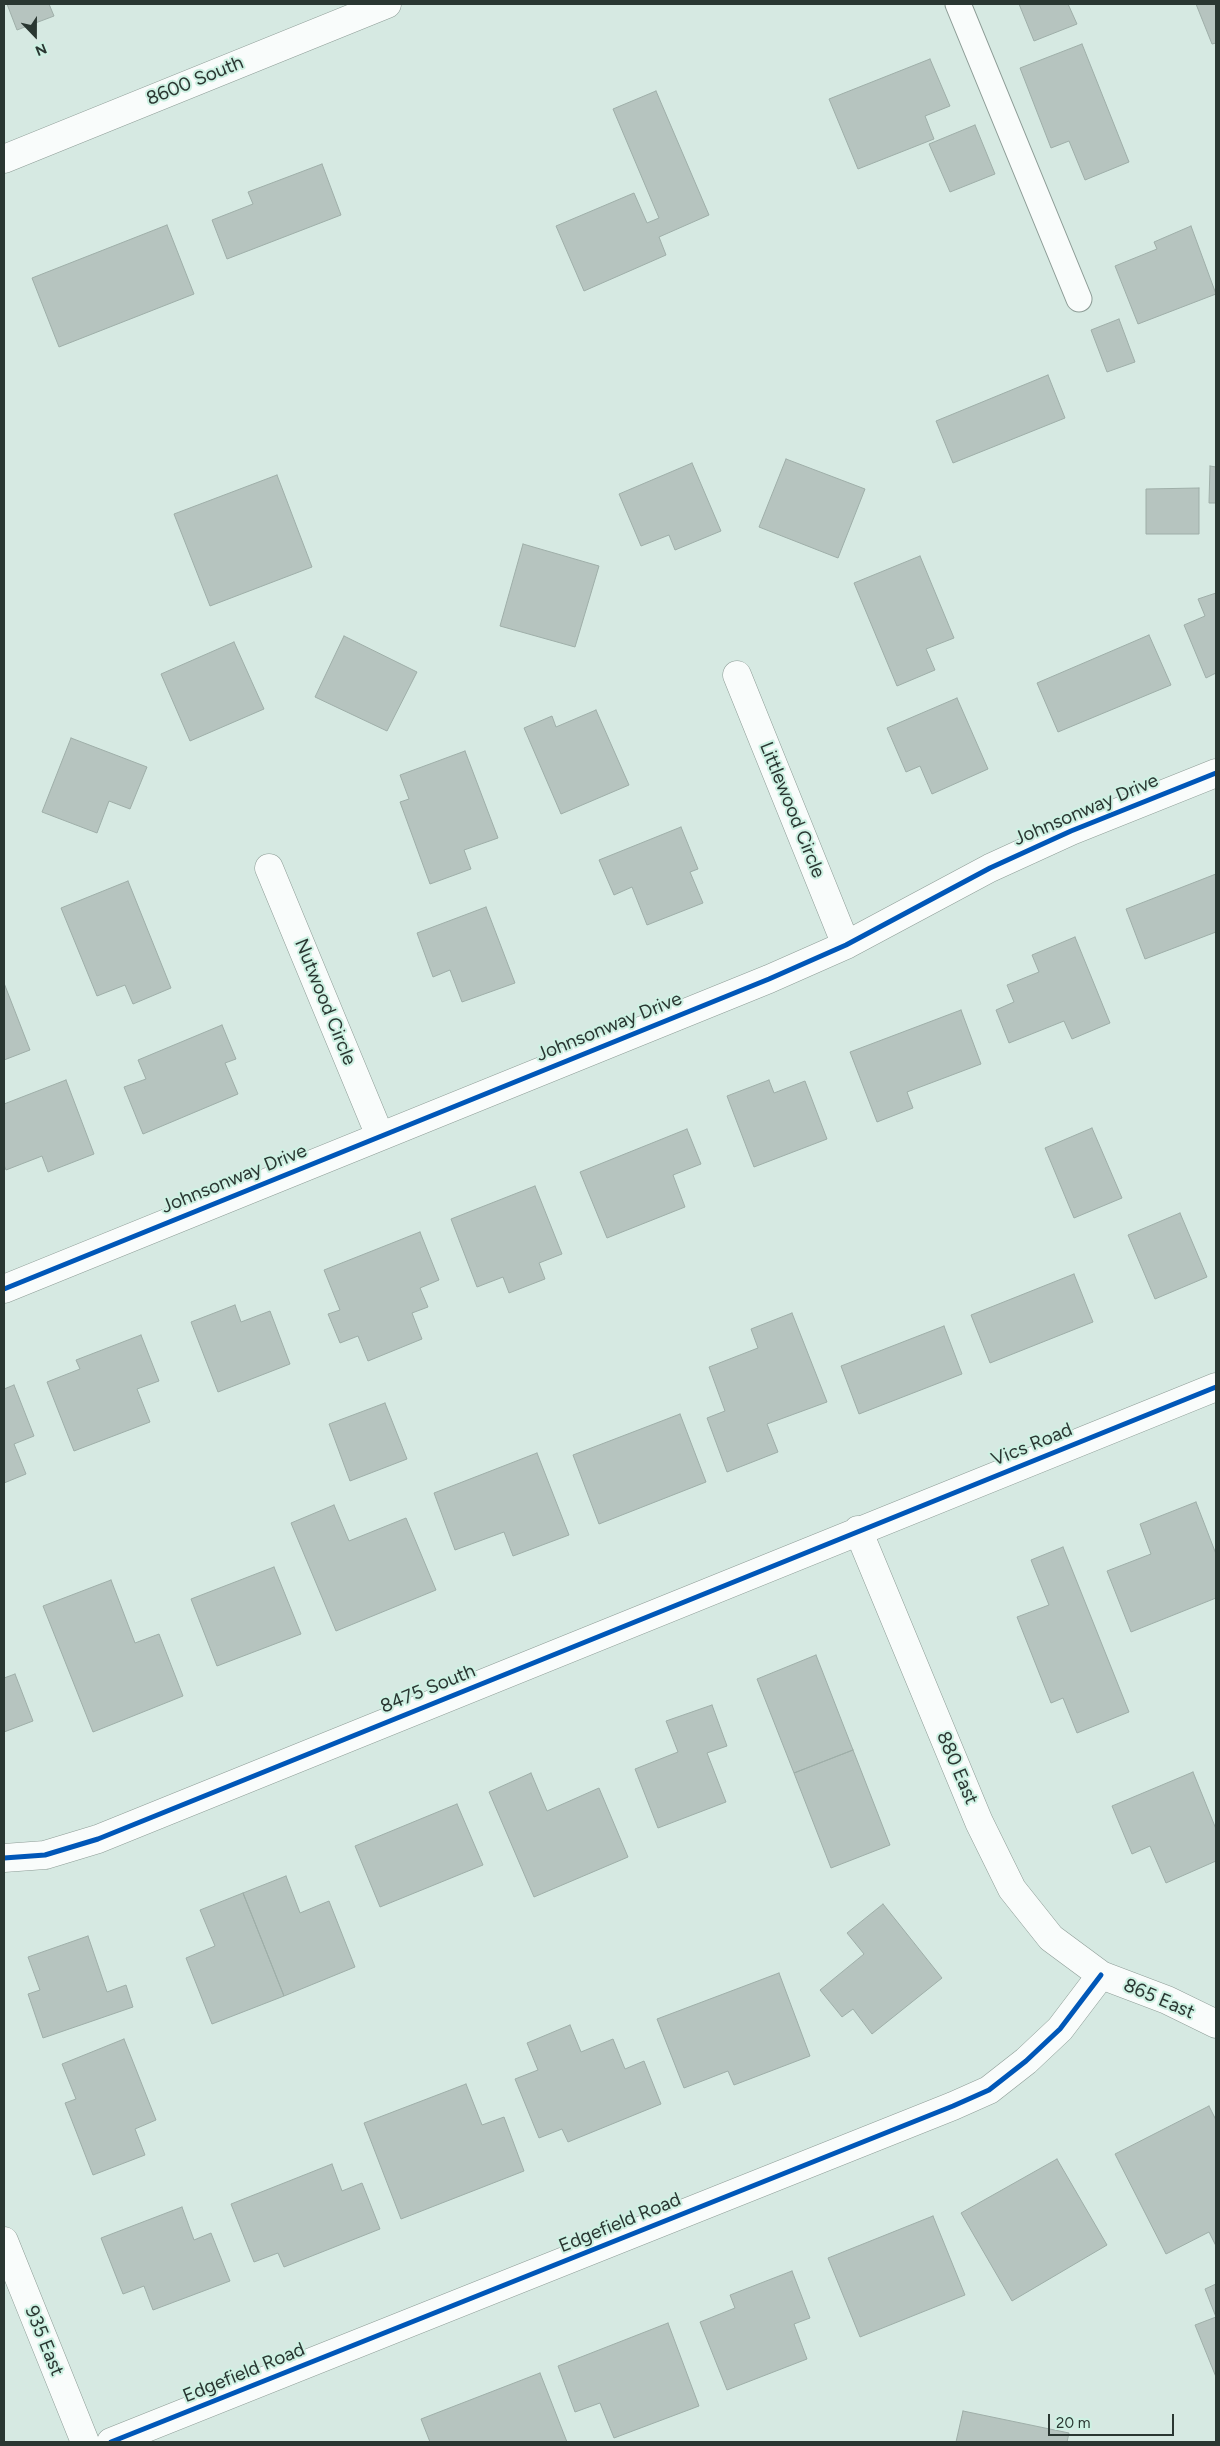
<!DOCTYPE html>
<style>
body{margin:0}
#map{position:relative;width:1220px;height:2446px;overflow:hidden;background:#d6e9e2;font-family:Figtree,sans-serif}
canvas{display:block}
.frame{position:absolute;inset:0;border:5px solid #2a3732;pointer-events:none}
.north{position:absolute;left:10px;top:10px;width:50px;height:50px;-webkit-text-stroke:4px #cef1e3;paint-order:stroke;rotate:158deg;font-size:14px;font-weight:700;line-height:20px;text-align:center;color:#2a3732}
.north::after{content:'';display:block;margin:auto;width:18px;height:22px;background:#2a3732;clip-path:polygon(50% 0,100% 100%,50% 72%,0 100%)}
.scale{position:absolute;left:1048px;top:2414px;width:126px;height:22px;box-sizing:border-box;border:2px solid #2a3732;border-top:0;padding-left:6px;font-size:15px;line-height:18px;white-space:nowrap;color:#2a3732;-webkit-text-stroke:4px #cef1e3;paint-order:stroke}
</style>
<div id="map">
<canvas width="1220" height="2446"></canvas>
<div class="frame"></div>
<div class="north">N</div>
<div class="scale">20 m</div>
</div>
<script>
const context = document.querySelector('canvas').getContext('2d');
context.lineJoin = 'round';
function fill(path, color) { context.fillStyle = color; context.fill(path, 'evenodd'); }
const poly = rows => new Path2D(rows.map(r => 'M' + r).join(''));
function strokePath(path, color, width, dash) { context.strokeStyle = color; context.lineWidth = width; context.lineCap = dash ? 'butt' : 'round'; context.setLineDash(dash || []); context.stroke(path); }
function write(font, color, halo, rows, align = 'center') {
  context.font = font + ' Figtree,sans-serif'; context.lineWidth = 4; context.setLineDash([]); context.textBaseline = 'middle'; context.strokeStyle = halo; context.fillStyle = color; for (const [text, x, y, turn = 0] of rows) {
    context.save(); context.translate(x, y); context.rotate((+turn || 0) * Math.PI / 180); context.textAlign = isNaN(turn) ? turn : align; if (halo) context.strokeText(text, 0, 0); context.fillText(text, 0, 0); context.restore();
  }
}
const building = poly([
 [7,4,49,4,54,16,17,30,7,4],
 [1019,4,1068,4,1077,24,1034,41,1019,4],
 [1196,4,1216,4,1216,43,1212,44,1196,4],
 [1082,44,1129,162,1085,180,1069,141,1051,148,1020,68,1082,44],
 [930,59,950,106,925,116,934,139,858,169,829,99,930,59],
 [656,91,709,215,659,237,666,255,584,291,556,226,634,193,647,223,659,218,613,109,656,91],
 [975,125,995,174,950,192,929,144,975,125],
 [322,164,341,215,227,259,212,220,253,204,248,192,322,164],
 [167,225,194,294,59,347,32,278,167,225],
 [1191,226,1216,294,1138,324,1115,266,1157,249,1154,242,1191,226],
 [1119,319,1135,362,1107,372,1091,330,1119,319],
 [1048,375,1065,418,953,463,936,421,1048,375],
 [786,459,865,489,838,558,759,527,786,459],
 [692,463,721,531,675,550,669,535,641,546,619,494,692,463],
 [1210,466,1216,467,1216,503,1209,503,1210,466],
 [277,475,312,567,210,606,174,514,277,475],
 [1199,488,1199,534,1146,534,1146,489,1199,488],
 [523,544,599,566,575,647,500,626,523,544],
 [920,556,954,638,926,649,935,670,897,686,854,583,920,556],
 [1216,593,1216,673,1206,678,1184,625,1205,616,1198,599,1216,593],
 [1149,635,1171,685,1058,732,1037,683,1149,635],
 [344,636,417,672,387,731,315,697,344,636],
 [234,642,264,709,190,741,161,674,234,642],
 [957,698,988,769,932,794,920,766,906,772,887,728,957,698],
 [596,710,629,785,561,814,524,728,552,716,556,727,596,710],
 [71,738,147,767,130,809,109,801,97,833,42,812,71,738],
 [465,751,498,838,464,850,471,869,430,884,400,802,409,799,400,775,465,751],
 [681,827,698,869,690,872,703,903,647,925,632,887,614,895,599,860,681,827],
 [1216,874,1216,932,1145,959,1126,909,1216,874],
 [128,881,171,988,133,1004,125,985,97,996,61,908,128,881],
 [486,907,515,983,462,1002,450,970,433,977,417,933,486,907],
 [1075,937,1110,1023,1072,1039,1064,1021,1009,1043,996,1010,1014,1002,1007,985,1039,972,1032,955,1075,937],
 [4,983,30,1050,4,1060,4,983],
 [961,1010,981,1064,907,1092,913,1108,877,1122,850,1052,961,1010],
 [222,1025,236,1059,225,1063,238,1094,143,1134,124,1087,146,1079,138,1060,222,1025],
 [66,1080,94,1154,48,1172,42,1156,6,1170,4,1165,4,1104,66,1080],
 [769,1080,774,1093,805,1081,827,1139,754,1167,727,1096,769,1080],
 [1092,1128,1122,1198,1074,1218,1045,1148,1092,1128],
 [687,1129,701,1164,673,1175,685,1207,607,1238,580,1172,687,1129],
 [535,1186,562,1254,539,1263,545,1279,509,1293,503,1277,477,1287,451,1219,535,1186],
 [1180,1213,1207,1277,1155,1299,1128,1235,1180,1213],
 [420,1232,439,1280,420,1288,428,1307,412,1313,422,1339,368,1361,358,1336,340,1343,328,1314,340,1310,324,1270,420,1232],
 [1074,1274,1093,1322,990,1363,971,1315,1074,1274],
 [235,1305,241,1322,270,1311,290,1364,218,1392,191,1322,235,1305],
 [792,1313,827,1402,767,1424,778,1452,727,1472,707,1418,725,1411,709,1367,758,1348,751,1329,792,1313],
 [944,1326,962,1374,859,1414,841,1366,944,1326],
 [141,1335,159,1381,137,1389,150,1422,74,1451,47,1382,80,1369,76,1360,141,1335],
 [14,1385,34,1436,14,1444,26,1474,4,1483,4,1389,14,1385],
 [385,1403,407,1459,350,1481,329,1424,385,1403],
 [680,1414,706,1482,599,1524,573,1455,680,1414],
 [537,1453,569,1535,513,1556,504,1532,455,1550,434,1493,537,1453],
 [1196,1502,1216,1554,1216,1598,1131,1632,1107,1571,1151,1554,1140,1524,1196,1502],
 [334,1505,349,1541,406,1518,436,1590,336,1631,291,1523,334,1505],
 [1063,1547,1129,1712,1077,1733,1063,1698,1051,1703,1017,1617,1049,1605,1031,1560,1063,1547],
 [274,1567,301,1634,217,1666,191,1599,274,1567],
 [111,1580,135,1643,159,1634,183,1696,93,1732,43,1606,111,1580],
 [816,1655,853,1750,794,1773,757,1679,816,1655],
 [15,1674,33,1721,4,1732,4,1678,15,1674],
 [712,1705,727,1746,707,1753,726,1802,658,1828,635,1769,678,1752,666,1721,712,1705],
 [853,1750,890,1845,831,1868,794,1773,853,1750],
 [1193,1772,1216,1829,1216,1861,1166,1883,1150,1846,1132,1854,1112,1806,1193,1772],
 [531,1773,547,1811,599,1788,628,1857,534,1897,489,1792,531,1773],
 [457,1804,483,1865,380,1907,355,1846,457,1804],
 [286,1876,300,1913,329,1901,355,1967,284,1996,243,1893,286,1876],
 [243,1893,284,1996,212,2024,186,1958,215,1946,200,1910,243,1893],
 [883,1904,942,1978,872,2034,853,2009,842,2017,820,1990,864,1954,847,1933,883,1904],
 [88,1936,107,1992,126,1985,133,2007,43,2038,28,1994,40,1990,28,1957,88,1936],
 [779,1973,810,2056,734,2085,728,2071,684,2088,657,2019,779,1973],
 [570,2025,581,2052,613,2039,625,2069,644,2061,661,2104,568,2142,562,2129,539,2138,515,2079,538,2070,527,2043,570,2025],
 [124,2039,156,2120,135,2129,145,2155,93,2175,65,2103,76,2099,62,2064,124,2039],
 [466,2084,482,2125,504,2117,524,2171,401,2219,364,2123,466,2084],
 [1209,2106,1216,2120,1216,2246,1209,2232,1166,2254,1115,2154,1209,2106],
 [1057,2159,1107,2245,1012,2301,961,2213,1057,2159],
 [332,2164,342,2191,362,2183,380,2229,284,2267,278,2253,254,2262,231,2204,332,2164],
 [182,2207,194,2240,211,2233,230,2281,153,2310,144,2286,123,2294,101,2238,182,2207],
 [933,2216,965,2295,860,2337,828,2258,933,2216],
 [792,2271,810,2318,794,2324,807,2359,727,2390,700,2322,735,2308,730,2295,792,2271],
 [1216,2284,1216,2377,1195,2325,1216,2317,1205,2289,1216,2284],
 [668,2323,699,2406,614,2438,600,2403,575,2412,558,2366,668,2323],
 [540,2373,567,2442,430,2442,421,2419,540,2373],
 [963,2411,1069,2433,1067,2442,956,2442,963,2411]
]);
fill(building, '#b6c4bf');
strokePath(building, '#9eaea8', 1);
const service = poly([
 [958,4,1079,299]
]);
const minor = poly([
 [737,675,846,945],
 [269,868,380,1136],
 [4,1289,769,979,846,945,990,868,1071,831,1216,773],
 [858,1530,979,1822,1012,1889,1051,1938,1101,1975,1167,2000,1216,2024],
 [4,1858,45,1855,98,1839,1216,1387],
 [4,2241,85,2442],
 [111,2442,953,2106,989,2090,1026,2061,1060,2029,1101,1975]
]);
const secondary = poly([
 [4,159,387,4]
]);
strokePath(service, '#8d9c96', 27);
strokePath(minor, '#8d9c96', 29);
strokePath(secondary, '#8d9c96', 29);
strokePath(service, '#f9fcfb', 25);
strokePath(minor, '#f9fcfb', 28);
strokePath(secondary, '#f9fcfb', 28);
strokePath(poly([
 [4,1289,769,979,846,945,990,868,1071,831,1216,773],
 [4,1858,45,1855,98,1839,1216,1387],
 [111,2442,953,2106,989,2090,1026,2061,1060,2029,1101,1975]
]), '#0057b8', 5);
write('19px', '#2a3732', '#cef1e3', [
 ["8600 South",195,81,-22],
 ["Littlewood Circle",792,810,68],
 ["Johnsonway Drive",1086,810,-23],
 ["Nutwood Circle",325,1002,68],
 ["Johnsonway Drive",609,1027,-22],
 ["Johnsonway Drive",234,1179,-22],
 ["Vics Road",1032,1445,-22],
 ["8475 South",428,1689,-22],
 ["880 East",957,1768,67],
 ["865 East",1159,1999,23],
 ["Edgefield Road",620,2223,-22],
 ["935 East",44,2341,68],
 ["Edgefield Road",244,2373,-22]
]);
</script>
